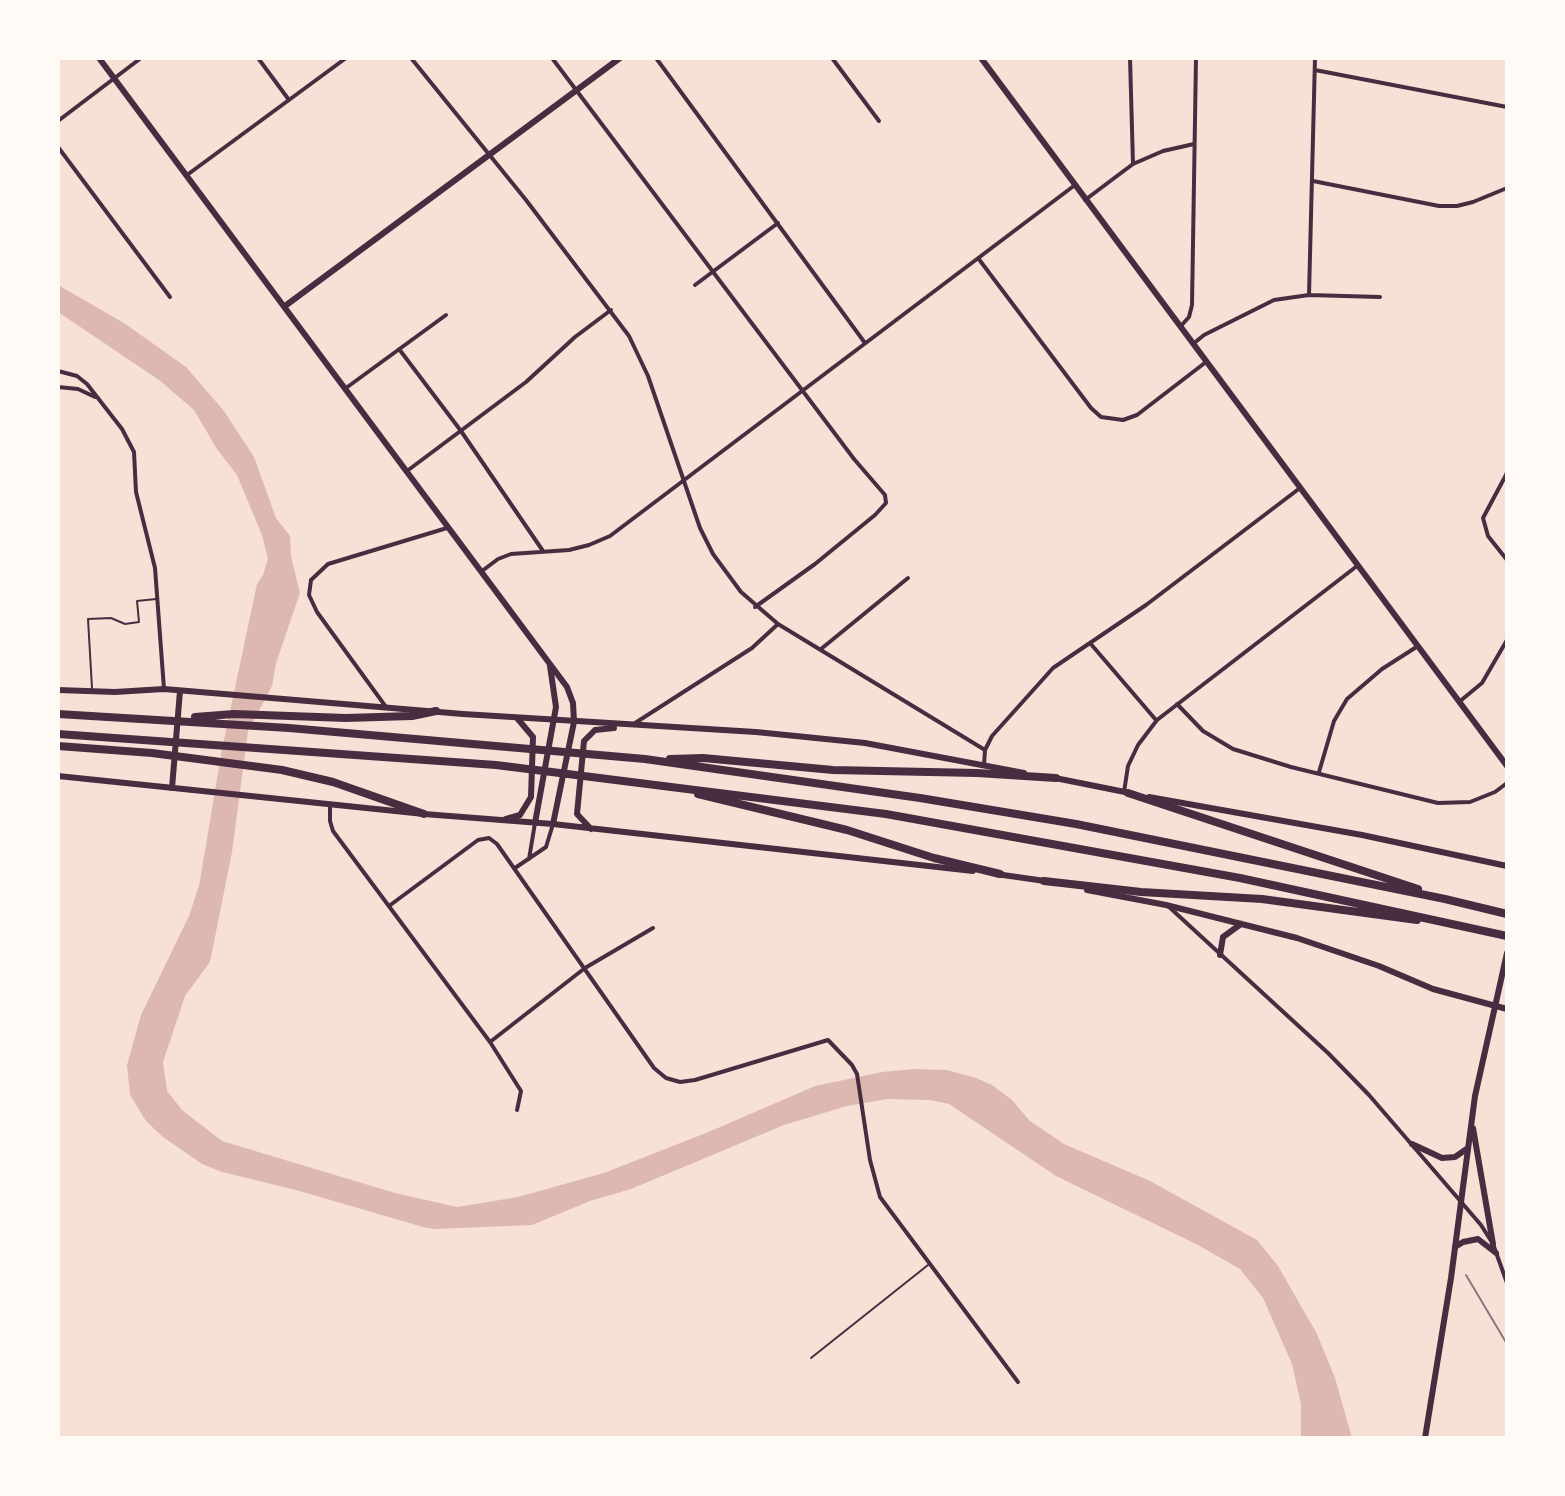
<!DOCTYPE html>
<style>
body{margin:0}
#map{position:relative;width:1565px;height:1496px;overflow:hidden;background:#f7e1d7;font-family:"DejaVu Sans",sans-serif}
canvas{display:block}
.frame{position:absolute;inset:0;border:60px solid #fffaf5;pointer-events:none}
</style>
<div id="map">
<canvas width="1565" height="1496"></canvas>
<div class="frame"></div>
</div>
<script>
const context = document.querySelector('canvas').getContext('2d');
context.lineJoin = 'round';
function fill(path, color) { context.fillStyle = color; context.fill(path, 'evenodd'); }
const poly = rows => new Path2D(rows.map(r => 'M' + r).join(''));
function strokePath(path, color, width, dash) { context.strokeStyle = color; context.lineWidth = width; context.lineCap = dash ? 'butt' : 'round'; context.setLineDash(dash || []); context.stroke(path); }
fill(poly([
 [58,285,124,323,186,367,224,411,254,457,276,518,290,536,291,556,300,593,276,663,272,686,248,731,232,852,210,962,185,996,163,1062,167,1091,182,1110,222,1141,395,1193,457,1207,518,1197,604,1173,711,1131,815,1086,882,1072,914,1069,947,1070,976,1078,992,1085,1012,1100,1030,1121,1064,1144,1150,1181,1257,1240,1278,1266,1317,1334,1335,1378,1352,1438,1301,1438,1301,1404,1292,1364,1263,1298,1240,1269,1198,1245,1056,1176,949,1104,930,1100,887,1099,847,1106,784,1125,631,1189,590,1201,532,1225,434,1229,423,1227,296,1190,222,1172,202,1164,163,1137,146,1121,130,1095,127,1065,141,1015,189,916,199,886,222,749,257,584,263,575,268,559,262,535,237,475,217,449,194,410,159,380,58,312]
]), '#dcb8b0');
strokePath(poly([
 [92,688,88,619,111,618,125,624,139,622,137,601,156,599],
 [811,1358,928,1265]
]), '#4a2c40', 2);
strokePath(poly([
 [258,58,289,100],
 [411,58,526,200,629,336,648,376,700,528,713,554,741,592,778,624,985,750],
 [552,58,854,459,885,495,886,503,875,515,815,564,755,607],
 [656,58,865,343],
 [832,58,879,121],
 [1130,58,1133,164],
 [1315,70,1507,107],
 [58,121,141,58],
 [58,147,170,297],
 [187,175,346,58],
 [1313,181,1439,206,1457,206,1473,202,1507,188],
 [1085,200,1133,164,1163,151,1194,144],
 [978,258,1091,408,1101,417,1123,420,1137,415,1206,362],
 [695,285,778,223],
 [1309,295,1315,58],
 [1180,327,1189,317,1192,305,1196,58],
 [1193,344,1204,335,1274,300,1309,295,1380,297],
 [399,349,461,431,543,551],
 [58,371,77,376,87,384,122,429,134,452,136,492,155,568,164,689],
 [58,387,78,389,95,397],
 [346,388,446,315],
 [407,471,526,382,575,337,611,310],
 [1507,473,1483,518,1488,536,1507,560],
 [482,571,498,559,511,554,569,550,589,545,610,536,1075,185],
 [1090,643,1156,720],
 [821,649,908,578],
 [1459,702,1482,683,1507,640],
 [1177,704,1203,731,1233,749,1291,767,1438,803,1470,802,1495,792,1507,783],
 [386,707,317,612,309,595,311,580,328,564,447,528],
 [632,725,752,648,778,624],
 [984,765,985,750,992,736,1053,668,1146,605,1300,488],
 [1319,772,1334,721,1347,699,1382,669,1418,646],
 [1124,792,1128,766,1138,745,1157,720,1357,566],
 [330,805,330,821,333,831,490,1042,521,1091,517,1110],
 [529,859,535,823],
 [515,868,546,847,553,824],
 [389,906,478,840,489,838,497,844,654,1068,666,1078,680,1082,695,1080,828,1040,852,1065,857,1074,870,1160,880,1197,1018,1382],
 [1168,906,1328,1053,1369,1095,1481,1225,1493,1244,1507,1283],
 [490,1042,585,968,653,928]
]), '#4a2c40', 4);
strokePath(poly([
 [99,58,567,687,573,703,574,722,553,824],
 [285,306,620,58],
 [172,788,180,691],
 [535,823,556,707,550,666]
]), '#4a2c40', 6);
strokePath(poly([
 [981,58,1507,766],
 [58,690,115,692,164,689,463,714,756,732,865,743,1024,773],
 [58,776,424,814,553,824,973,871],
 [1055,778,1130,793],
 [1149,797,1362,835,1507,866],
 [506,819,520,815,531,797,533,737,517,718],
 [591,829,577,814,584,741,595,730,614,728],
 [996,874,1045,881],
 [1087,890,1166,905,1297,938,1379,966,1433,989,1507,1009],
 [1220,955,1223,937,1241,924],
 [1473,1128,1493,1244],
 [1412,1144,1442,1158,1455,1157,1468,1148],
 [1455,1247,1463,1242,1478,1239,1496,1253],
 [1425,1438,1451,1278,1475,1096,1507,953]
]), '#4a2c40', 6);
strokePath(poly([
 [58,714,289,728,645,759,920,798,1076,824,1445,899,1507,914],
 [195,717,234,714,346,718,412,716,436,711],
 [58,734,496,765,886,814,1240,878,1507,936],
 [58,746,152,753,282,770,333,782,424,814],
 [670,759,703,758,833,770,977,773,1056,778],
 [1128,793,1418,889],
 [698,794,847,830,934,858,1000,874],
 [1044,881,1141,892,1262,899,1417,920]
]), '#4a2c40', 8);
strokePath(poly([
 [1466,1275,1507,1344]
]), '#8f747c', 2);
</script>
